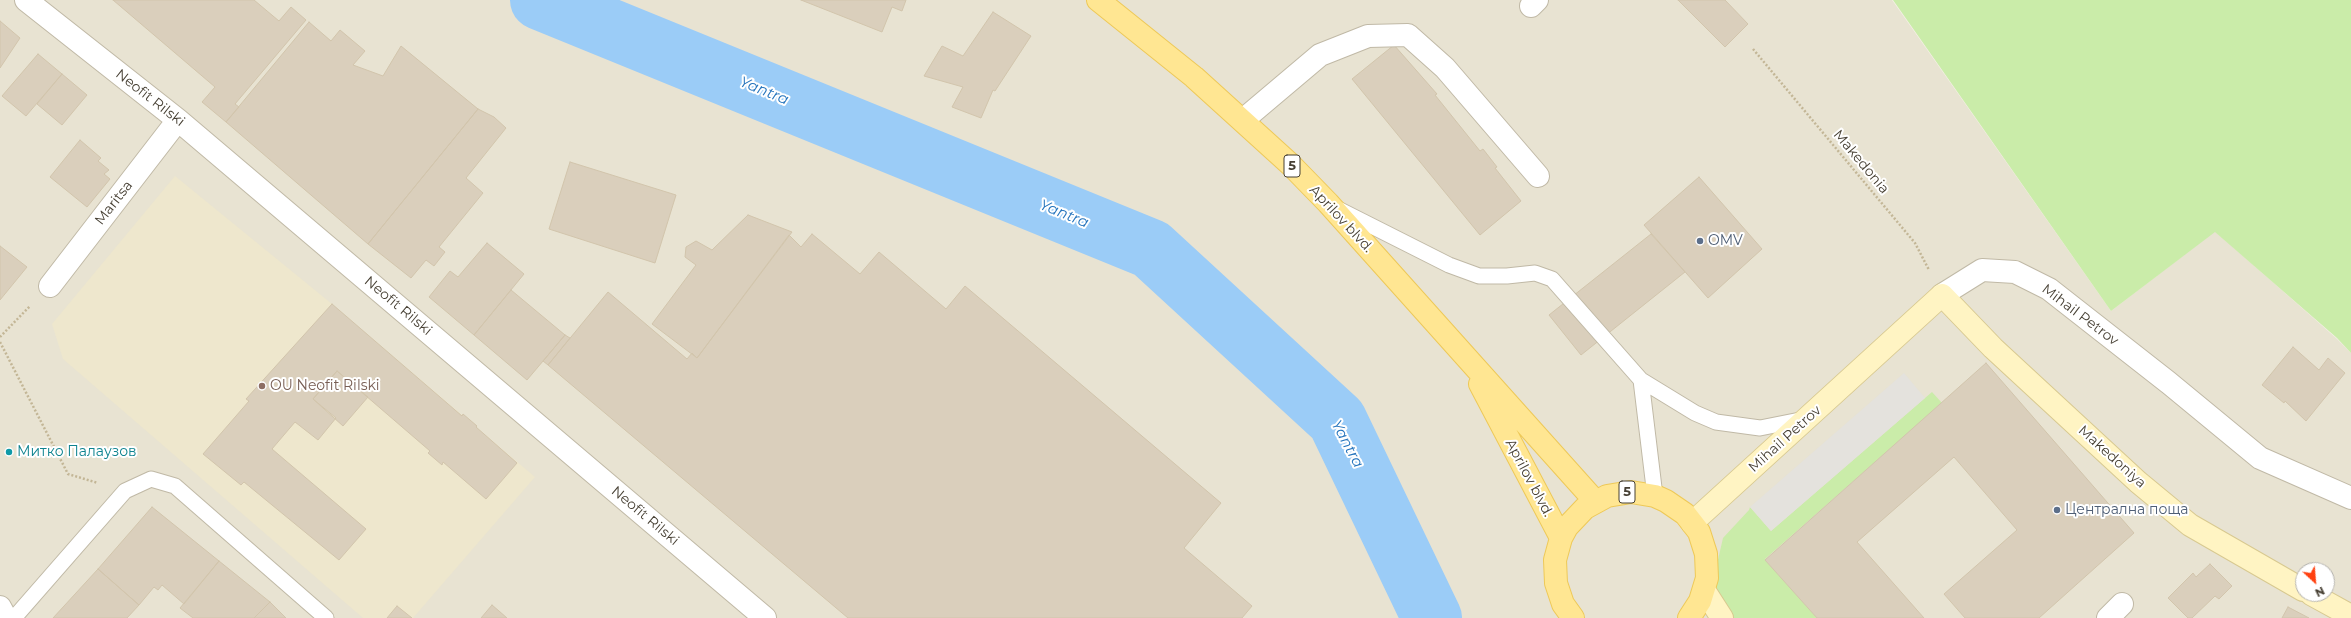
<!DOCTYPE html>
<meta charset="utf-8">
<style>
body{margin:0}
#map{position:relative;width:2351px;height:618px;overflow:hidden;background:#f4f0e5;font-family:Montserrat,sans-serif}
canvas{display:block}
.north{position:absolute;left:2295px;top:562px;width:40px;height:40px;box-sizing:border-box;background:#fff;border:1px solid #b5b3ae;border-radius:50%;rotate:154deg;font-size:11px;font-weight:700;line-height:16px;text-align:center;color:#474034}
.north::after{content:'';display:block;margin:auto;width:14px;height:18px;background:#ff4110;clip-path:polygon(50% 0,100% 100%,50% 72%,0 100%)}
</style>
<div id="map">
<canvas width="2351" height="618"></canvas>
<div class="north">N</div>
</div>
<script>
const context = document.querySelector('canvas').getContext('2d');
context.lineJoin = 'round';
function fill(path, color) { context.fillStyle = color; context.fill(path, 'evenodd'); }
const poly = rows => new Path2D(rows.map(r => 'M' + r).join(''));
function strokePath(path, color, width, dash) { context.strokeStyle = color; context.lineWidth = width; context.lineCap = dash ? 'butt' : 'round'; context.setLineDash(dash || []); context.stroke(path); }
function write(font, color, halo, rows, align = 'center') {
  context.font = font + ' Montserrat,sans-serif'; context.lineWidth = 4; context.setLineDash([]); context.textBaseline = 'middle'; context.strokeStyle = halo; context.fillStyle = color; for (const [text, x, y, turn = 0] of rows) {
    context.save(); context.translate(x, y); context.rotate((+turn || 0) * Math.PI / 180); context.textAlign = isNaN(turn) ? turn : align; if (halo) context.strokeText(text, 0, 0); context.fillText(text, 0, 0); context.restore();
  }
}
fill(poly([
 [0,0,1892,0,2111,311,2215,231,2337,339,2351,353,2351,618,0,618],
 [2303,570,2327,570,2327,594,2303,594]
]), '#e8e3d2');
fill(poly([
 [175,176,332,304,462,415,463,414,477,426,476,427,535,477,413,618,363,618,63,359,52,324]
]), '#eee7cd');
fill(poly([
 [1893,0,2351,0,2351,353,2337,338,2215,232,2111,311],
 [1932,392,1942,403,1765,559,1817,618,1733,618,1715,595,1717,564,1723,538,1749,510,1750,507,1771,531]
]), '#caeca9');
fill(poly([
 [1904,373,1925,398,1771,531,1750,507]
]), '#e4e2dd');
strokePath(poly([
 [540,0,1151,249,1337,420,1432,618]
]), '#9bccf7', 60);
const building = poly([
 [113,0,254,0,279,21,291,7,306,20,235,104,239,107,226,122,202,102,215,87,113,0],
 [801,0,906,0,902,11,892,7,882,32,801,0],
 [1678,0,1725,0,1748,24,1725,47,1678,0],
 [993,12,1031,36,995,91,993,90,981,118,952,107,963,87,924,76,942,46,963,56,993,12],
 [0,21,20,38,0,68,0,21],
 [309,22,331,41,340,30,365,51,353,65,383,76,401,46,478,109,368,244,226,122,309,22],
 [1394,45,1437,94,1435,95,1480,151,1483,149,1497,167,1495,168,1521,201,1480,235,1352,79,1394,45],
 [38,54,62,74,26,116,2,96,38,54],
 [62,74,87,95,62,125,37,104,62,74],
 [478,109,494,117,506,128,466,178,483,193,439,247,445,252,434,266,426,260,411,278,368,244,478,109],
 [80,140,101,158,98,161,109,170,104,174,110,179,87,207,50,177,80,140],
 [570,162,676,195,655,263,549,229,570,162],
 [1699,177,1762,249,1708,298,1644,225,1699,177],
 [748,215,792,232,697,358,652,324,696,265,685,257,686,247,696,241,712,250,748,215],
 [812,234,860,274,879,252,946,309,965,286,1221,503,1184,548,1252,606,1242,618,848,618,548,365,608,292,687,359,692,353,697,358,789,235,801,247,812,234],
 [1651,234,1685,272,1581,355,1549,315,1651,234],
 [487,243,524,274,474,335,429,297,450,271,458,277,487,243],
 [0,246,27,267,0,300,0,246],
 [511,290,565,335,527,380,474,335,511,290],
 [332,304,462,416,463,414,477,426,476,427,517,463,486,499,443,462,442,465,428,453,430,451,337,371,313,399,336,418,318,440,295,422,272,449,366,529,339,560,244,482,241,485,203,454,249,401,246,399,332,304],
 [565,335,570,338,548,365,543,361,565,335],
 [2293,347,2319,370,2328,358,2345,373,2306,421,2285,401,2284,403,2262,385,2293,347],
 [1986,363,2134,533,2039,618,1965,618,1944,594,2017,530,1954,457,1857,542,1924,618,1817,618,1765,560,1986,363],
 [337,371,368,397,343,426,313,399,337,371],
 [152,507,219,561,184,604,162,585,158,590,154,587,139,605,98,569,152,507],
 [219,561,270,602,254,618,193,618,180,608,219,561],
 [2210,564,2232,586,2219,599,2215,596,2192,618,2188,618,2168,598,2193,573,2196,577,2210,564],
 [98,569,139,605,127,618,53,618,98,569],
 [270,602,286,618,254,618,270,602],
 [492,605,499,611,507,618,481,618,492,605],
 [397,606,412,618,387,618,397,606],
 [2288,607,2309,618,2282,618,2288,607]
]);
fill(building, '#dacfbc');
strokePath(building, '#d2c5ac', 1);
const service = poly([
 [1338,209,1449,265,1479,276,1507,276,1535,273,1552,279,1641,380,1695,413,1716,422,1760,428,1805,419],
 [1641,380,1655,496],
 [14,618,125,491,151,479,175,486,326,618]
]);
const minor = poly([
 [26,0,178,120,765,618],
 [1531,6,1537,0],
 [1243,120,1320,55,1368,36,1408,35,1445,68,1538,176],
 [50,286,178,120],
 [1942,295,1982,270,2015,272,2049,289,2169,383,2260,458,2351,498],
 [0,607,6,618],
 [2108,618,2122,604]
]);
const secondary = poly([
 [1692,523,1942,295,1993,348,2138,482,2190,525,2303,590],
 [1704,590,1722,618],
 [2311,594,2351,616]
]);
const primary = poly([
 [1098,0,1194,77,1291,165,1328,203,1595,501],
 [1480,384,1561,538],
 [1573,618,1563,604,1556,583,1555,560,1561,538,1567,527,1585,508,1607,496,1631,492,1655,496,1666,501,1685,514,1699,532,1706,554,1707,578,1700,601,1689,618]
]);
strokePath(service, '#c0b9a6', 17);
strokePath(minor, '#c0b9a6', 24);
strokePath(secondary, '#d8c990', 24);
strokePath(primary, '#eec958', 24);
strokePath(poly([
 [1753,49,1915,243,1929,270],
 [0,337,30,306],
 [0,342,68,474,98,483]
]), '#c3b696', 2.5, [2, 2]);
strokePath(service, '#fff', 15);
strokePath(minor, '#fff', 22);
strokePath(secondary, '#fff4c3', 22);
strokePath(primary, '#ffe692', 22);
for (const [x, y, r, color] of [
 [1700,241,4,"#5c6f8a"],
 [262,386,4,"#8d6e63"],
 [9,452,4,"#0f9aa8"],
 [2057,510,4,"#5c6f8a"]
]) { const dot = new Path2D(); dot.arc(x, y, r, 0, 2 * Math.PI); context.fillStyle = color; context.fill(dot); strokePath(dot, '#fff', 1.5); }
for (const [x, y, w] of [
 [1292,166,16],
 [1627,492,16]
]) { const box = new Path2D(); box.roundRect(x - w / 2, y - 11, w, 22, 3); context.fillStyle = '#fff'; context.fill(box); strokePath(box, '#474034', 1); }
write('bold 13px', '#474034', null, [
 ["5",1292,166],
 ["5",1627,492]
]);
write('14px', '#474034', '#fff', [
 ["Neofit Rilski",150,98,38],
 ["Makedonia",1861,162,50],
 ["Maritsa",114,203,-52],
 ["Aprilov blvd.",1341,219,47],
 ["Neofit Rilski",398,306,40],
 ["Mihail Petrov",2080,315,37],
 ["Mihail Petrov",1785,439,-42],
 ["Makedoniya",2112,457,42],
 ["Aprilov blvd.",1529,478,62],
 ["Neofit Rilski",645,516,40]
]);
write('14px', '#4e5e75', '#fff', [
 ["OMV",1708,241],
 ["Централна поща",2065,510]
], 'left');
write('14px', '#785e54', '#fff', [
 ["OU Neofit Rilski",270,386]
], 'left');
write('14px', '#0d838f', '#fff', [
 ["Митко Палаузов",17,452]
], 'left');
write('italic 15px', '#2373bc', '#fff', [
 ["Yantra",764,91,22],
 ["Yantra",1064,214,22],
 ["Yantra",1347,444,62]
]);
</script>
